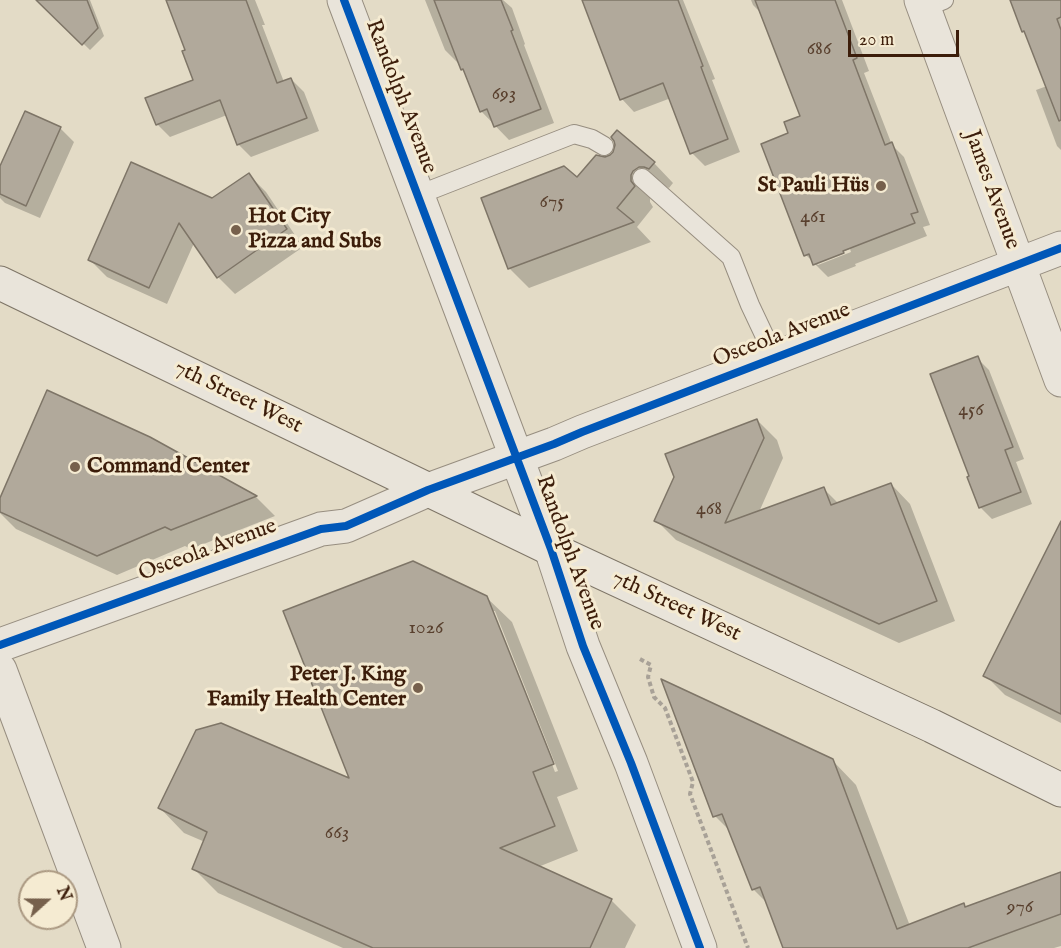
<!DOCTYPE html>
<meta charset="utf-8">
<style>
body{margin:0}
#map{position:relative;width:1061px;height:948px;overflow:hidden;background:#e3dbc6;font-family:"IM FELL English",serif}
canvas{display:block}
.north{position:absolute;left:18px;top:870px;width:60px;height:60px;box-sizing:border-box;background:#f5ebd2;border:2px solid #ab9982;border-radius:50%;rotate:69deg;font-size:16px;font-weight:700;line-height:24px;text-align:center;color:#3c1d0a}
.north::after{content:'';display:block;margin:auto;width:21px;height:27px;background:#76604c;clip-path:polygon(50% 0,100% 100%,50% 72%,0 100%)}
.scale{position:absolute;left:848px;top:30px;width:111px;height:27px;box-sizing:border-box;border:3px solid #3c1d0a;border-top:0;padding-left:8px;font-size:18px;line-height:21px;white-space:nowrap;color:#3c1d0a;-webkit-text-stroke:4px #f5ebd2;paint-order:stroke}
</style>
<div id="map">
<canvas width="1061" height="948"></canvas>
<div class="north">N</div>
<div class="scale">20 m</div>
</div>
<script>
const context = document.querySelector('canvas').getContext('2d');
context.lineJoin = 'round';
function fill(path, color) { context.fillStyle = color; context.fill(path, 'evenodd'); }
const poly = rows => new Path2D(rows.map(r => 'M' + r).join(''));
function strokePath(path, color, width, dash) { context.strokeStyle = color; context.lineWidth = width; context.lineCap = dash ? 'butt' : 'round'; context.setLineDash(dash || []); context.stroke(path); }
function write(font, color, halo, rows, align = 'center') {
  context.font = font + ' "IM FELL English",serif'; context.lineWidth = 6; context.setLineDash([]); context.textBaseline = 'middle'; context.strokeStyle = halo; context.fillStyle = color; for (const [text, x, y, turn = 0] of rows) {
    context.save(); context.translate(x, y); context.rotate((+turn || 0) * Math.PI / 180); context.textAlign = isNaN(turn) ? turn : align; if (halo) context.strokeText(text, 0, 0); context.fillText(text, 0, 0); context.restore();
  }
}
fill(poly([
 [50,0,90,0,104,36,90,50,57,18],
 [167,0,255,0,265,25,262,25,284,82,291,79,304,92,319,131,251,157,238,144,227,115,170,137,157,124,195,81,187,50],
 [425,0,503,0,512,8,525,44,524,45,554,123,509,140,481,111,467,74,462,69,460,63,458,63,445,50],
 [584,0,683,0,715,79,712,80,740,152,705,166,692,153,671,98,634,112,622,99],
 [751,0,842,0,869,71,864,73,892,145,904,157,930,225,923,227,927,236,855,264,856,266,828,277,806,255,763,145,790,134,802,117,762,14,753,5],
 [850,249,851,252,818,265,815,262],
 [1011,0,1061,0,1061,150,1057,146,1036,90,1047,86,1027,35,1023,31],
 [60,128,74,142,40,218,5,203,0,198,0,170],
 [654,163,673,183,669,188,665,186,650,195,650,202,653,207,637,227,651,242,529,288,510,269,483,199],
 [249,175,266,192,303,247,235,294,218,277,194,243,167,304,107,277,90,260,212,200],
 [977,358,989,370,1024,459,1016,462,1032,504,992,519,980,507,971,477],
 [757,420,777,440,783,458,759,512,824,489,839,504,891,484,910,504,955,621,899,643,676,540,656,520],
 [150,438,256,497,275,516,191,549,185,546,117,575,16,529,0,513,0,502],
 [1061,560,1061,723,1005,695,985,675],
 [486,597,512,622,578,789,557,797,578,851,538,867,611,900,636,925,625,948,343,948,218,893,193,868,205,842,184,833,160,808,351,781],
 [492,611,495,611,558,771,555,772],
 [832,760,856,785,910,926,963,905,967,909,1061,873,1061,946,1054,948,785,948,769,905,753,889,732,833,715,816]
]), '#0003');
const building = poly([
 [36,0,87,0,98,28,82,45,36,0],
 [166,0,246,0,277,83,291,78,307,118,237,145,220,100,156,125,145,98,193,80,182,51,185,50,166,0],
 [434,0,501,0,513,30,511,31,541,109,494,127,487,109,480,112,463,69,461,70,434,0],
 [582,0,678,0,703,66,701,67,728,139,690,154,663,83,620,100,582,0],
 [755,0,835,0,857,58,853,60,885,145,892,142,918,212,911,214,915,223,843,251,844,253,813,265,809,254,804,256,761,144,788,133,784,122,800,116,755,0],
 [1010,0,1061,0,1061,17,1057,19,1061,30,1061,120,1059,121,1024,31,1022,32,1010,0],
 [25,111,61,127,26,206,0,194,0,166,25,111],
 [617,130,655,162,649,169,644,167,639,167,633,171,631,175,631,181,635,186,617,208,634,222,508,269,481,198,564,166,577,177,596,155,605,157,610,155,613,152,615,145,614,141,611,137,617,130],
 [131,162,212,198,249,173,287,229,217,278,179,223,149,288,88,260,131,162],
 [978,356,1013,447,1005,450,1021,492,979,508,967,477,969,476,930,374,978,356],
 [47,390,150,437,257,496,171,530,165,527,97,556,0,512,0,498,47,390],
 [757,419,764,438,725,523,824,487,831,505,891,483,937,601,879,624,654,521,674,477,665,454,757,419],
 [1061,521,1061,714,983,676,1061,521],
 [413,561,487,596,554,764,533,772,555,826,500,848,612,899,590,948,373,948,192,869,207,832,158,808,196,730,221,723,349,778,283,611,413,561],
 [661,679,833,759,897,929,964,903,965,907,1061,872,1061,914,968,948,783,948,760,887,752,890,722,814,713,817,661,679]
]);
fill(building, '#b1a99b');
strokePath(building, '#7e7567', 1.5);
const service = poly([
 [924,8,944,0],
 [642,178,731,257,750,305,775,358],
 [418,195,574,134,592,139,604,146]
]);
const minor = poly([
 [921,0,1061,380],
 [0,645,321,529,346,526,428,490,554,444,582,432,1061,248],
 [0,670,104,948]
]);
const tertiary = poly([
 [344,0,551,549,583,646,631,763,700,948]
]);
const secondary = poly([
 [0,283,551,549,932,726,1061,790]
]);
strokePath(service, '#978e80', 20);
strokePath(minor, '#978e80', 35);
strokePath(tertiary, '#978e80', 35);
strokePath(secondary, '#7e7567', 35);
strokePath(poly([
 [640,659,651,665,648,677,654,697,665,708,693,782,690,794,748,948]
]), '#a8a197', 4, [4.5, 3]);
strokePath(service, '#e9e4da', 18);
strokePath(minor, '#e9e4da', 33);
strokePath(tertiary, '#e9e4da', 33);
strokePath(secondary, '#e9e4da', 33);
strokePath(poly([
 [344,0,551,549,583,646,631,763,700,948],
 [0,645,321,529,346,526,428,490,554,444,582,432,1061,248]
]), '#0057b8', 8);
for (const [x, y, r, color] of [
 [881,186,6,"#76604c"],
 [236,230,6,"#76604c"],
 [75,467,6,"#76604c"],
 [418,688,6,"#76604c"]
]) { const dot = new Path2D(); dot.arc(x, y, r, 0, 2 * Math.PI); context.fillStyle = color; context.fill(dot); strokePath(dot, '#f5ebd2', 2); }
write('20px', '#59402e', null, [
 ["686",819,50],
 ["693",504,95],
 ["675",552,203],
 ["461",813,218],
 ["456",971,411],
 ["468",709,510],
 ["1026",426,629],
 ["663",337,834],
 ["976",1020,908]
]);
write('22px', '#3c1d0a', '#f5ebd2', [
 ["Randolph Avenue",400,97,69],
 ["James Avenue",991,190,70],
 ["Osceola Avenue",782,336,-21],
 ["7th Street West",238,398,26],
 ["Osceola Avenue",208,551,-20],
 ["Randolph Avenue",569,553,70],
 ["7th Street West",676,607,25]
]);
write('bold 22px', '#3c1d0a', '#f5ebd2', [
 ["St Pauli Hüs",869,186],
 ["Hot City",248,217,"left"],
 ["Pizza and Subs",248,242,"left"],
 ["Command Center",87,467,"left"],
 ["Peter J. King",406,675],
 ["Family Health Center",406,700]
], 'right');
</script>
